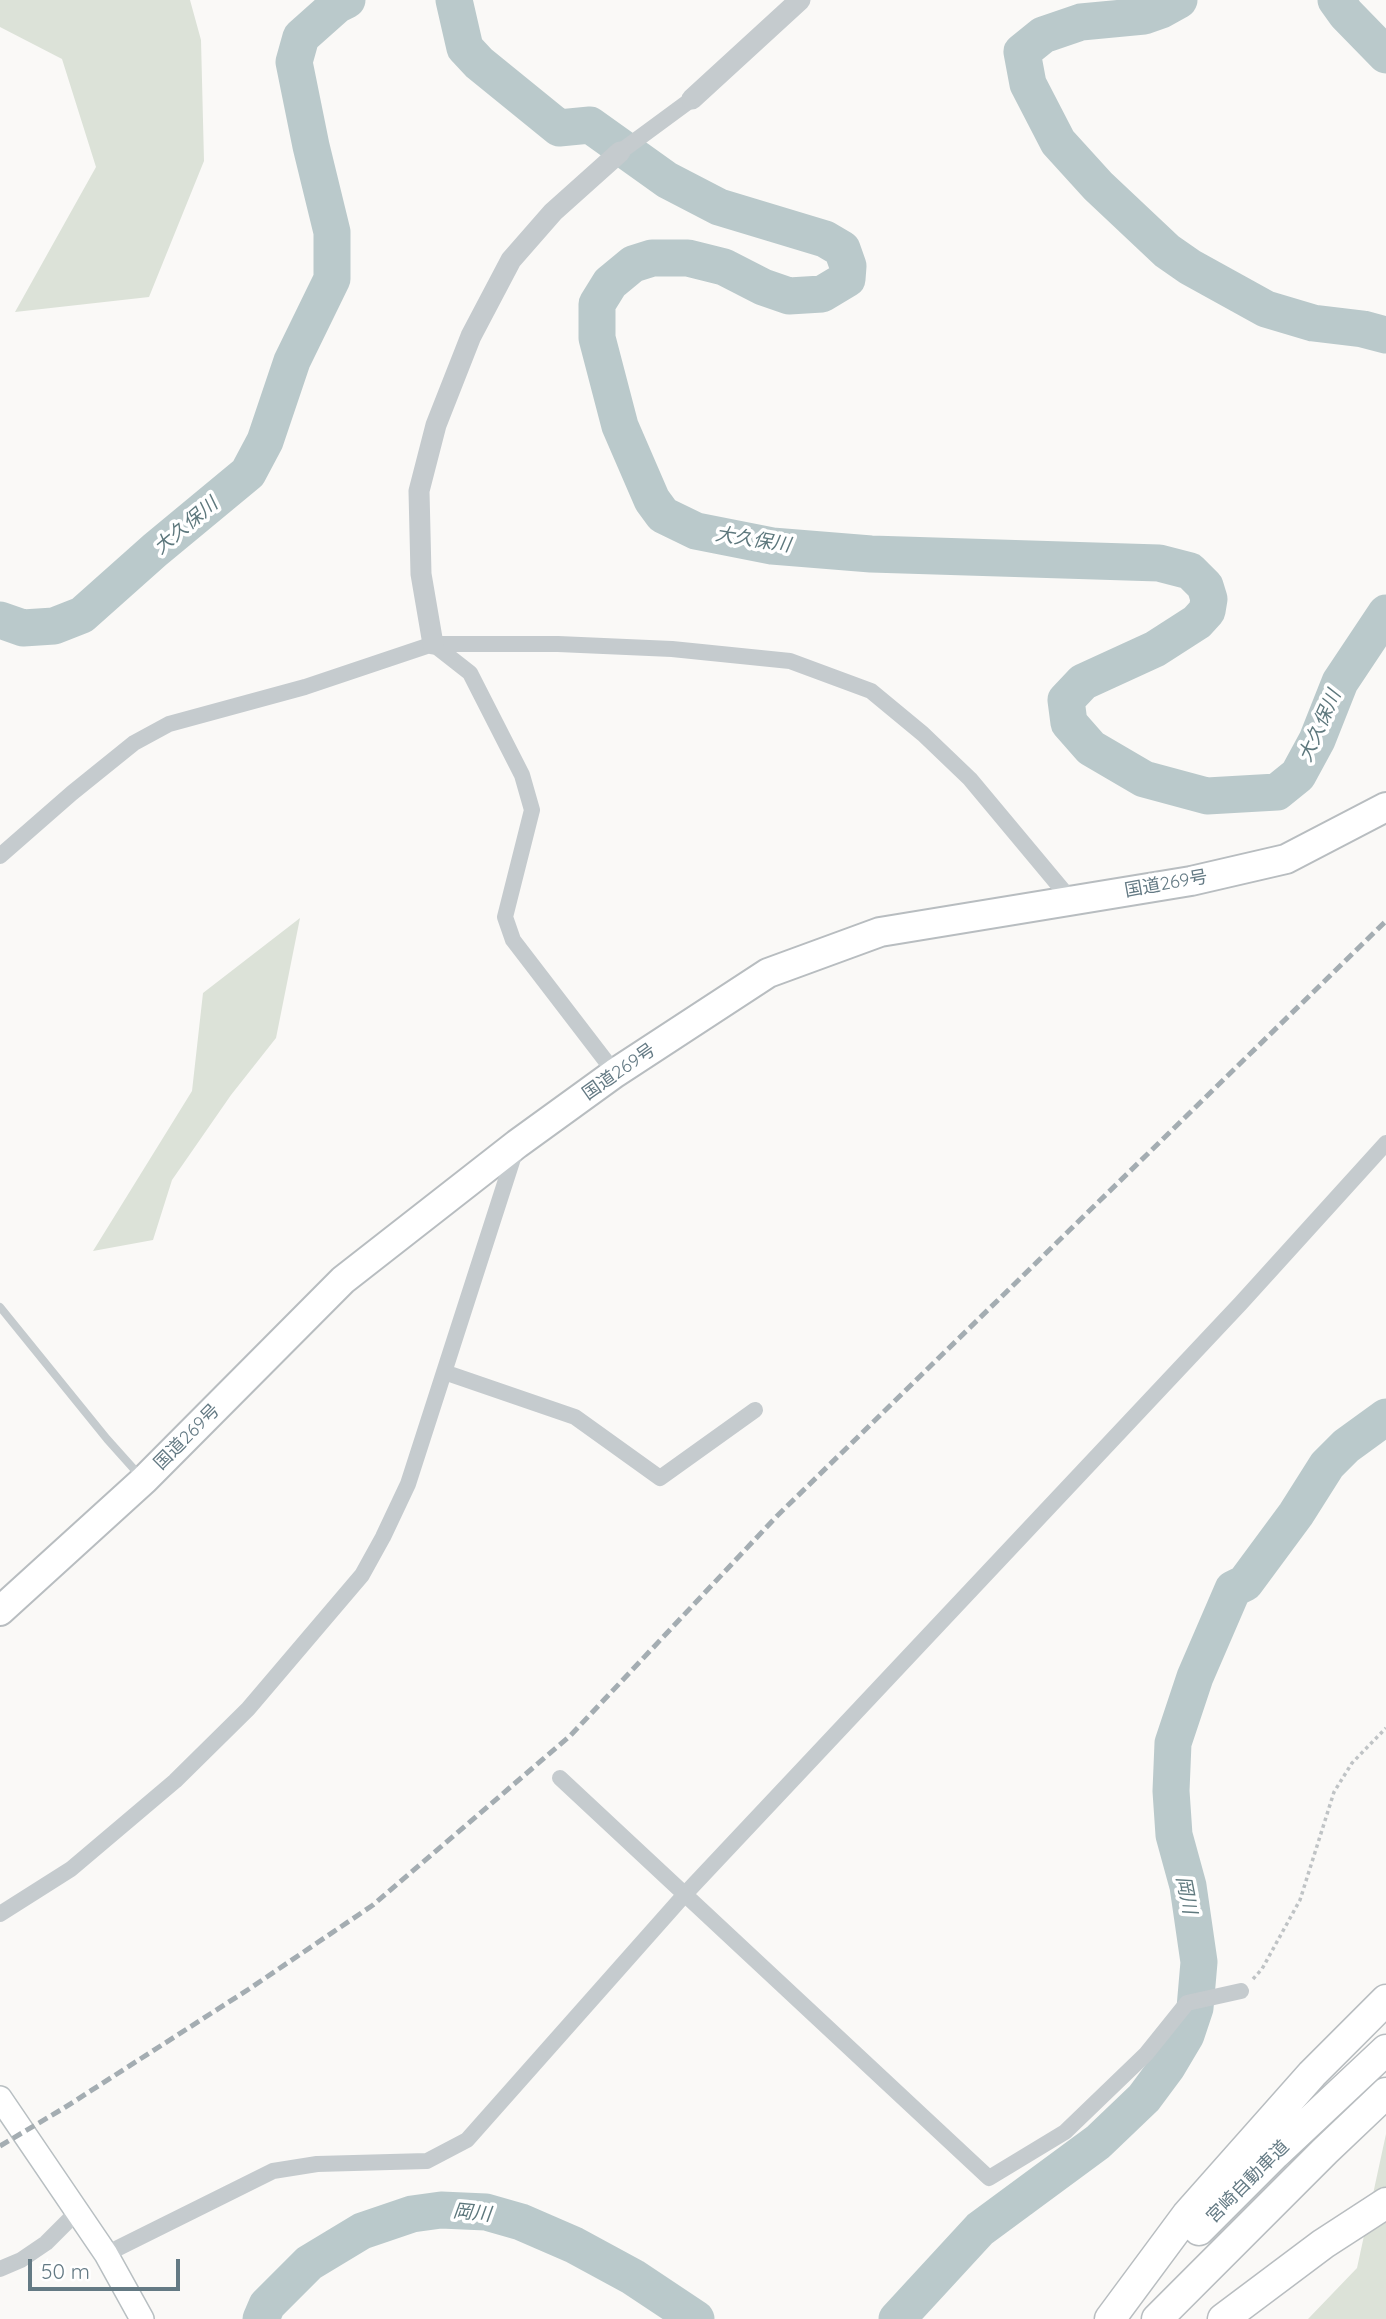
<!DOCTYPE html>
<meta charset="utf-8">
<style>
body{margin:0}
#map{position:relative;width:1386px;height:2319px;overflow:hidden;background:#faf9f7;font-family:Quicksand,sans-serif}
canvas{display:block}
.scale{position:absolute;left:28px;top:2259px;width:152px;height:32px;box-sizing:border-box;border:4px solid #647a84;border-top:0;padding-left:9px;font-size:21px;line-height:24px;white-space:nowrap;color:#647a84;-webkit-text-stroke:5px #fff;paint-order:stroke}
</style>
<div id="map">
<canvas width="1386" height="2319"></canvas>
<div class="scale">50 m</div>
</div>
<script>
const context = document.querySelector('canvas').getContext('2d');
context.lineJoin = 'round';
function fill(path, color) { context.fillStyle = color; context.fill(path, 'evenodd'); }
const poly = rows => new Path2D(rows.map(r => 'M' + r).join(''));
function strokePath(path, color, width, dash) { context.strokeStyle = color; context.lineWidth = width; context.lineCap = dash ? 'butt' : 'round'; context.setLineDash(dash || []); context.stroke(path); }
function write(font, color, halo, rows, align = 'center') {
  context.font = font + ' Quicksand,"Noto Sans JP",sans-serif'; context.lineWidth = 7; context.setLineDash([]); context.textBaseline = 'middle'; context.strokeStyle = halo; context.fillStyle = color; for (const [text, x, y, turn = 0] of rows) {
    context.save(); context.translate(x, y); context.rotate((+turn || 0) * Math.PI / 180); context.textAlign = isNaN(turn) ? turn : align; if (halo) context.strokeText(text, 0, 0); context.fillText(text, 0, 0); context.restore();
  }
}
fill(poly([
 [0,0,190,0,201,40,204,161,149,297,15,312,96,167,62,59,0,27],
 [300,918,276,1038,231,1095,172,1180,153,1240,93,1251,192,1091,203,993],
 [1386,2134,1386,2319,1308,2319,1357,2268]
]), '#dce2d8');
strokePath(poly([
 [454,0,465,48,479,63,559,128,590,125,667,180,719,207,825,239,842,249,848,266,847,279,822,294,789,296,763,287,724,267,688,258,652,258,633,264,610,283,597,304,597,338,620,426,652,500,663,515,696,531,772,546,871,554,1159,563,1190,571,1205,586,1209,599,1207,611,1197,622,1155,649,1083,682,1066,700,1069,723,1091,748,1144,779,1207,796,1277,792,1298,775,1317,740,1340,682,1386,613],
 [1179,0,1161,10,1144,16,1081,22,1043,35,1022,52,1028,84,1058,142,1098,186,1167,251,1190,267,1266,309,1313,323,1363,329,1386,335],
 [1336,0,1346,14,1386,55],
 [0,620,23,628,54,626,82,615,155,550,248,473,265,441,292,361,332,279,332,232,311,146,294,62,301,37,337,5,347,0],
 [261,2319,267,2305,309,2263,362,2231,412,2214,441,2210,486,2212,521,2222,574,2245,633,2277,696,2319],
 [897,2319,980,2229,1098,2142,1144,2098,1167,2067,1186,2035,1195,2008,1199,1962,1188,1886,1174,1835,1171,1791,1173,1743,1195,1677,1233,1589,1245,1583,1296,1514,1327,1465,1346,1446,1386,1417]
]), '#bac9cb', 37);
const secondary = poly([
 [0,2098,106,2254,142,2319]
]);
const trunk = poly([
 [0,1611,144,1480,343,1280,517,1144,615,1073,768,973,880,932,1191,881,1286,859,1386,807]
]);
const motorway = poly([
 [1199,2230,1275,2154,1386,2050],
 [1110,2319,1187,2215,1312,2074,1386,2000],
 [1157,2319,1325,2151,1386,2093],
 [1223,2319,1323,2244,1386,2203]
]);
strokePath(secondary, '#b8bfc2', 26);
strokePath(trunk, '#b8bdc0', 32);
strokePath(motorway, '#b8bdc0', 33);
strokePath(poly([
 [1253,1979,1262,1969,1300,1900,1334,1792,1352,1763,1386,1728]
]), '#bfc3c5', 3.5, [3.5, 3.5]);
strokePath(poly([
 [0,1307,107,1439,141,1477]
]), '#c5cbce', 8);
strokePath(poly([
 [620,152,692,99],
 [433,644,470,673,522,775,532,810,505,917,513,940,615,1073],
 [0,856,72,793,134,743,169,724,305,687,433,644,558,644,672,649,790,661,871,691,923,734,970,779,1071,900],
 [444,1372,575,1417,660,1478,755,1410],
 [560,1778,989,2178,1065,2132,1146,2054,1187,2003,1241,1991],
 [0,1914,71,1869,175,1781,248,1709,362,1575,383,1537,408,1484,516,1149],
 [106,2254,273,2171,317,2164,427,2161,467,2140,686,1893,1241,1303,1386,1143],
 [0,2269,21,2260,46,2243,76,2213]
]), '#c5cbce', 16);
strokePath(poly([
 [692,99,800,0],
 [433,644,421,574,419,491,436,425,471,336,511,260,553,212,620,152]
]), '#c5cbce', 21);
strokePath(secondary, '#fff', 23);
strokePath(trunk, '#fff', 28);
strokePath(motorway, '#fff', 30);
strokePath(poly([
 [0,2146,64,2108,249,1989,373,1905,570,1736,777,1516,1386,921]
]), '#a4adb2', 5, [10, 5]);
write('18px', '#647a84', '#fff', [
 ["国道269号",1166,884,-10],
 ["国道269号",619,1072,-35],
 ["国道269号",187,1437,-45],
 ["宮崎自動車道",1248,2182,-45]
]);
write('italic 19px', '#5e787d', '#fff', [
 ["大久保川",186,526,-40],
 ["大久保川",753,540,9],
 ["大久保川",1320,726,-66],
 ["岡川",1186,1895,79],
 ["岡川",472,2213,6]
]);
</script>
